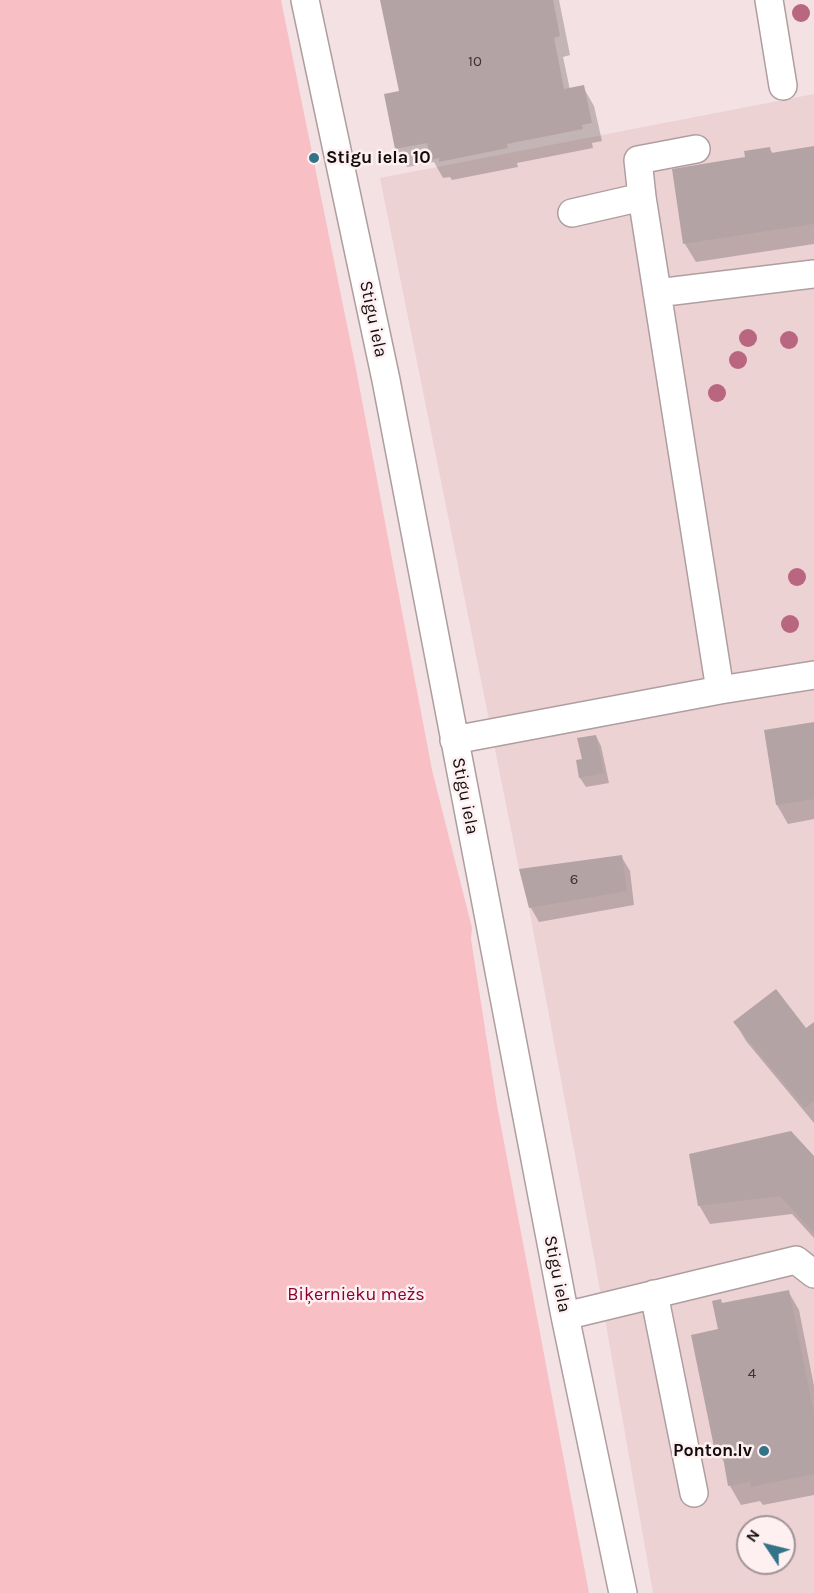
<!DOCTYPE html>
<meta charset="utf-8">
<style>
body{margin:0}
#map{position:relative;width:814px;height:1593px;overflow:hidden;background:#f4e1e3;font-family:Karla,sans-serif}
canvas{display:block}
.north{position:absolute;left:736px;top:1515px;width:60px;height:60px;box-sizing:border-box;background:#feeff1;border:2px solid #a09496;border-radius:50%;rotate:305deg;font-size:16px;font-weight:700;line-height:24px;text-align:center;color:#120c0d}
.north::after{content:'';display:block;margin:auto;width:21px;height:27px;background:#337387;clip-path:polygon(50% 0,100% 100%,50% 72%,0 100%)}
</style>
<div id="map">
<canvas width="814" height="1593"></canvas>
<div class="north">N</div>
</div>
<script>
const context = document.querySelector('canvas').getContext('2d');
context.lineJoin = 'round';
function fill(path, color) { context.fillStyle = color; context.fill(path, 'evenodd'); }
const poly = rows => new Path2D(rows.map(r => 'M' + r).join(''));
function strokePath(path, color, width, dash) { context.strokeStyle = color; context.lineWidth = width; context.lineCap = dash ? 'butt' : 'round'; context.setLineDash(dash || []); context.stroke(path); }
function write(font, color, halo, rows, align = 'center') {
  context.font = font + ' Karla,sans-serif'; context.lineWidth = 5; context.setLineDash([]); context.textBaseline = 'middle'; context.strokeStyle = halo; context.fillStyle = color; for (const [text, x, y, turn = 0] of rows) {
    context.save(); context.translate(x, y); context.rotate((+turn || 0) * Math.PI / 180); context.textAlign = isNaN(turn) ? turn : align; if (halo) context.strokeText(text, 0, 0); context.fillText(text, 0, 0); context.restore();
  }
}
fill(poly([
 [814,94,814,1593,653,1593,595,1262,529,908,519,869,380,178],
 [748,1527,784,1527,784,1563,748,1563]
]), '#edd2d4');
fill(poly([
 [0,0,281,0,357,374,432,770,472,928,471,939,497,1105,589,1593,0,1593]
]), '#f8bfc5');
fill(poly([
 [382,0,559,0,570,55,563,57,570,90,583,87,594,106,602,141,592,143,593,148,517,163,518,167,452,180,450,177,443,178,434,162,407,167,396,149,400,93],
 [769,148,773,154,814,148,814,244,696,262,685,244,747,158],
 [814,723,814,819,788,824,777,805,766,731],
 [596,736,601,746,609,783,586,787,580,778,583,760],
 [621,856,630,871,634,905,539,922,531,908,521,871],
 [735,1022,806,1030,814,1024,814,1123,746,1041],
 [814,1158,814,1238,792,1214,710,1224,699,1205],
 [788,1291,799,1310,814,1386,814,1495,763,1505,760,1501,741,1505,730,1486,726,1465,715,1447,720,1331,723,1305]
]), '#0003');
fill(poly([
 [380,0,553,0,560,36,554,38,564,89,584,85,592,123,582,125,583,129,507,144,508,148,439,162,439,158,431,160,427,143,395,149,384,94,399,91],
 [814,146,814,224,683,244,672,169,745,157,744,151,770,147,771,153],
 [814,722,814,799,776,805,764,730],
 [596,735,604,773,579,778,576,760,582,759,577,738],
 [622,855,627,891,529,908,519,869],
 [776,989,806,1028,814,1022,814,1101,805,1108,733,1022],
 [791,1131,814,1156,814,1233,780,1196,698,1206,689,1154],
 [789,1290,814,1413,814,1474,751,1487,750,1482,728,1486,721,1446,714,1447,691,1335,718,1329,712,1301,721,1299,722,1303]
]), '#b4a3a5');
const minor = poly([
 [305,0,386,380,565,1316,623,1593],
 [769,0,783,86],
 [696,149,638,160,642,197,720,690],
 [572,213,642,197],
 [657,293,814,274],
 [454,740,720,690,814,675],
 [654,1294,694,1493],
 [565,1316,796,1260,814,1274]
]);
strokePath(minor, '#af9ea0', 30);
strokePath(minor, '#fff', 27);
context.fillStyle = '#b96681';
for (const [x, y] of [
 [801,13],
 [748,338],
 [789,340],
 [738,360],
 [717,393],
 [797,577],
 [790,624]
]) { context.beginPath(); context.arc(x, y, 9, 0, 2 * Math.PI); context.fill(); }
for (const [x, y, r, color] of [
 [314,158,6,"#337387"],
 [764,1451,6,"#337387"]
]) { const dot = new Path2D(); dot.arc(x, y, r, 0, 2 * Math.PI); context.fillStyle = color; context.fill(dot); strokePath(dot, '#feeff1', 2); }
write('15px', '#3a3233', null, [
 ["10",475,62],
 ["6",574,880],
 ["4",752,1374]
]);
write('bold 18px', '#120c0d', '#feeff1', [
 ["Stigu iela 10",326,158],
 ["Ponton.lv",752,1451,"right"]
], 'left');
write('18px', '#120c0d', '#feeff1', [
 ["Stigu iela",373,319,78],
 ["Stigu iela",465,796,79],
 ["Stigu iela",557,1274,79]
]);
write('18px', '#880131', '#feeff1', [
 ["Biķernieku mežs",356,1295]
]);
</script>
